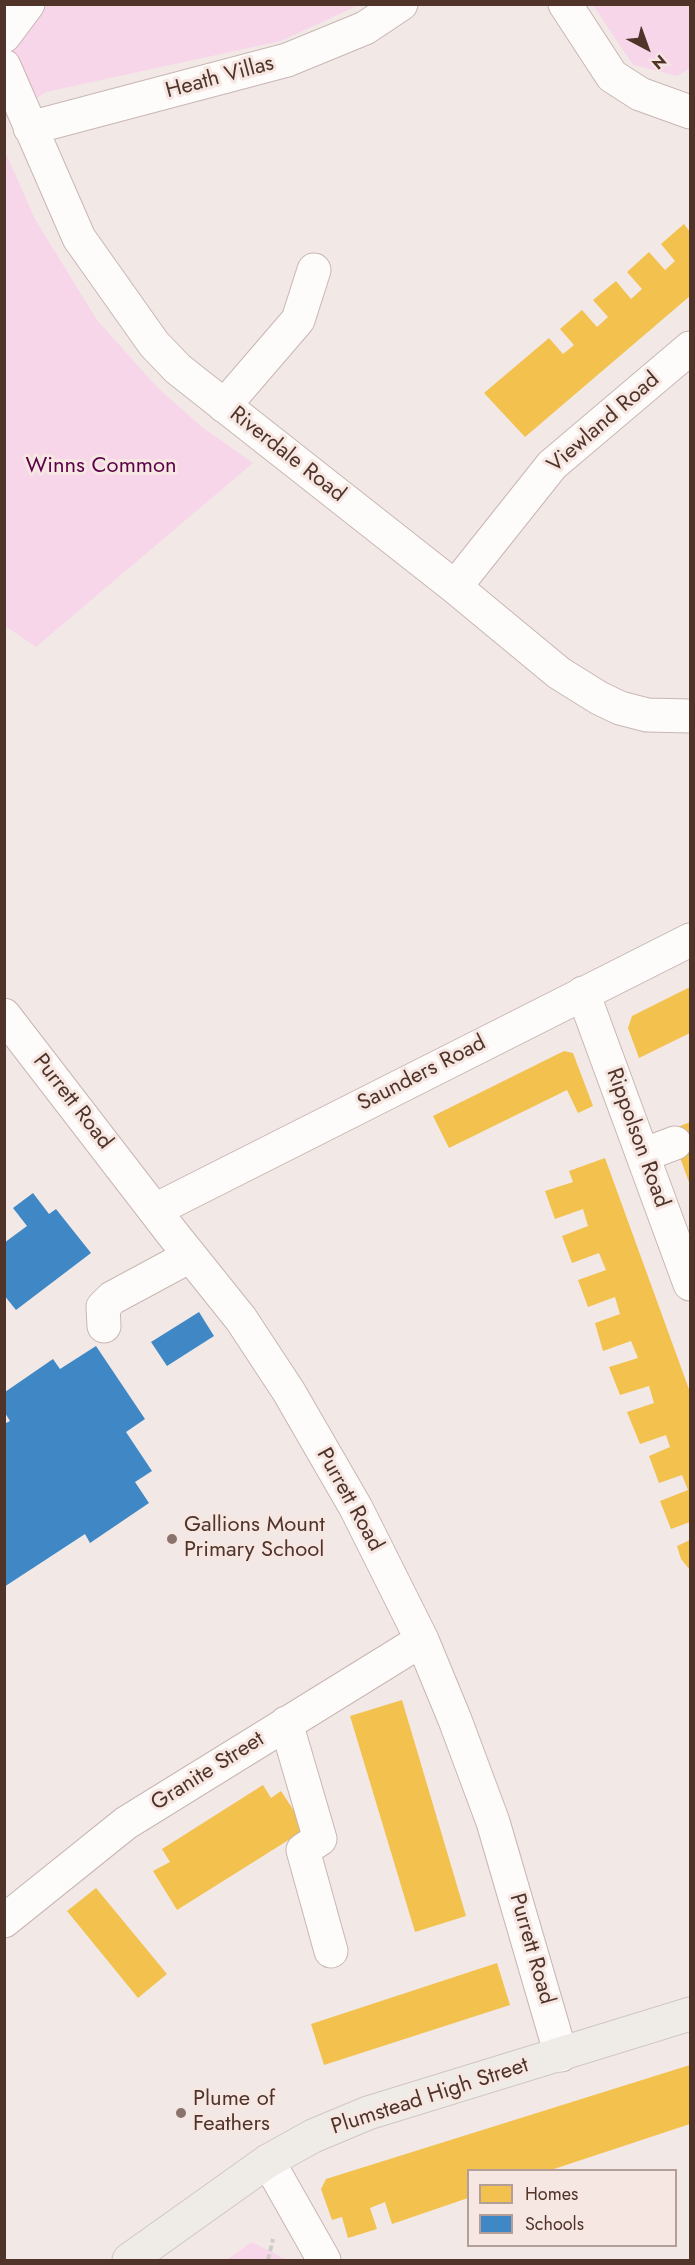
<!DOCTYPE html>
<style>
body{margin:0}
#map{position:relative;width:695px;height:2265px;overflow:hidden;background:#f2e9e7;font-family:Jost,sans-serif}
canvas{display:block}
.frame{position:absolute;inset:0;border:6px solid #503329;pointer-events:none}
.legend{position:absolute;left:467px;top:2169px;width:210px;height:78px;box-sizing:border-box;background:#f6e7e2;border:2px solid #b49f98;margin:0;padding:8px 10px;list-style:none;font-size:18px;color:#503329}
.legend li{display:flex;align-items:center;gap:12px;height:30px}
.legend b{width:30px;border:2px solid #b49f98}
.north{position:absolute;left:617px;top:18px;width:60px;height:60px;-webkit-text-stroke:4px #f6e7e2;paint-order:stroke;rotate:139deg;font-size:16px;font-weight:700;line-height:24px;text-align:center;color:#503329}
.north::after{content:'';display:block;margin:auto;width:21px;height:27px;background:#503329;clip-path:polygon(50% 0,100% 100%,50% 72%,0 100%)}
</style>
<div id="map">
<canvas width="695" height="2265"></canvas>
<div class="frame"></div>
<ul class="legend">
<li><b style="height:16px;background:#f2c14e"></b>Homes</li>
<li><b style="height:16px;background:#3f88c5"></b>Schools</li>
</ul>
<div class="north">N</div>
</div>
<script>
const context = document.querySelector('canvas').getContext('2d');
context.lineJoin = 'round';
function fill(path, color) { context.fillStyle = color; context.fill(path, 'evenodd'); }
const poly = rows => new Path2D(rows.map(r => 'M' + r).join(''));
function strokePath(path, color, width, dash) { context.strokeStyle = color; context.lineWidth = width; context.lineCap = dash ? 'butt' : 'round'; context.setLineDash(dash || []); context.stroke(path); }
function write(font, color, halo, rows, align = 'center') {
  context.font = font + ' Jost,sans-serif'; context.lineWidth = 6; context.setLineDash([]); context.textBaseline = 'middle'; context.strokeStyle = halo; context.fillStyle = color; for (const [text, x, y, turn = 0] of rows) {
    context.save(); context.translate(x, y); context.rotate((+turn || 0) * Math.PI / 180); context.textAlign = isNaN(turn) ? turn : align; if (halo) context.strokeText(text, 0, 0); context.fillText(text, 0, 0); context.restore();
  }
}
fill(poly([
 [5,5,359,5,281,41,46,92,5,119],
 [593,5,690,5,690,68,678,76,633,65],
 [4,149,35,219,97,320,157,387,202,427,253,463,36,647,5,626],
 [252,2242,287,2260,226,2260]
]), '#f8d6ea');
fill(poly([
 [684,224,690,232,690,296,525,437,484,393,549,338,563,354,574,345,560,329,582,310,597,327,608,317,593,300,616,281,631,299,642,289,627,272,649,252,665,270,675,261,661,244],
 [690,987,690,1033,639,1058,628,1028,632,1016],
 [564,1051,573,1053,593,1106,578,1113,567,1090,449,1148,433,1116],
 [690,1122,690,1185,670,1130],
 [605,1158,690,1392,690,1522,671,1529,660,1501,688,1490,682,1475,659,1483,649,1456,670,1447,666,1435,640,1444,627,1412,654,1403,649,1386,620,1395,609,1367,638,1358,631,1341,603,1351,595,1323,620,1314,615,1297,588,1307,578,1280,606,1270,599,1253,572,1263,562,1236,588,1226,583,1209,555,1219,545,1191,573,1182,569,1171],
 [690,1540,690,1570,681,1559,677,1546],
 [402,1700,466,1916,415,1932,350,1716],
 [263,1785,271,1798,281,1791,306,1829,177,1910,153,1871,170,1862,162,1849],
 [96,1888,167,1974,138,1998,67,1911],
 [497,1963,510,2005,324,2065,311,2024],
 [690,2065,690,2124,551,2170,468,2170,468,2198,392,2224,385,2202,370,2208,377,2229,348,2238,342,2217,332,2220,321,2189,326,2179]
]), '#f2c14e');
fill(poly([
 [33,1193,49,1214,56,1209,91,1253,16,1310,4,1295,4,1243,27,1226,13,1208],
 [199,1312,214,1336,167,1366,151,1342],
 [96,1346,145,1419,126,1432,152,1471,135,1482,149,1503,90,1543,85,1534,4,1587,4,1424,10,1421,5,1413,5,1392,53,1359,60,1369]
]), '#3f88c5');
const minor = poly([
 [565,4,612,76,640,94,690,112],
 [4,36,28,4],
 [4,66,79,238,154,344,178,369,455,587,559,673,599,698,620,708,647,715,690,716],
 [30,128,287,60,365,28,401,4],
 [224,406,298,320,314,270],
 [455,587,552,465,690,348],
 [583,993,690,1284],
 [4,1015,172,1233,241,1319,289,1392,356,1508,422,1640,455,1720,493,1822,561,2055],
 [643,1155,675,1143],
 [155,1210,690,940],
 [104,1326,103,1307,112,1298,190,1256],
 [286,1723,320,1839,303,1850,331,1951],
 [4,1921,126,1823,422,1640],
 [268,2161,324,2260]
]);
const major = poly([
 [129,2260,268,2161,313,2136,368,2113,690,2014]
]);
strokePath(minor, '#c8b6b2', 35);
strokePath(major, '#d0c6c3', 35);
strokePath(poly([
 [268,2260,273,2239]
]), '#d0cac8', 4, [6, 3]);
strokePath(minor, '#fdfcfb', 33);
strokePath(major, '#efece8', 33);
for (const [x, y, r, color] of [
 [172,1539,6,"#89736c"],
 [181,2113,6,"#89736c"]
]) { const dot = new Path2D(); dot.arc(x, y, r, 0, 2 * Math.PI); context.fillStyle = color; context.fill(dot); strokePath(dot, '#f6e7e2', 2); }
write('22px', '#503329', '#f6e7e2', [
 ["Heath Villas",220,78,-15],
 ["Viewland Road",604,423,-41],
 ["Riverdale Road",287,455,38],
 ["Saunders Road",422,1074,-27],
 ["Purrett Road",72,1102,52],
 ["Rippolson Road",637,1138,70],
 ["Purrett Road",349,1500,61],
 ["Granite Street",208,1772,-32],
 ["Purrett Road",531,1949,74],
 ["Plumstead High Street",430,2097,-18]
]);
write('22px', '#5b014b', '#f6e7e2', [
 ["Winns Common",101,467]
]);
write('22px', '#503329', '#f6e7e2', [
 ["Gallions Mount",184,1526],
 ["Primary School",184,1551],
 ["Plume of",193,2100],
 ["Feathers",193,2125]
], 'left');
</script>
